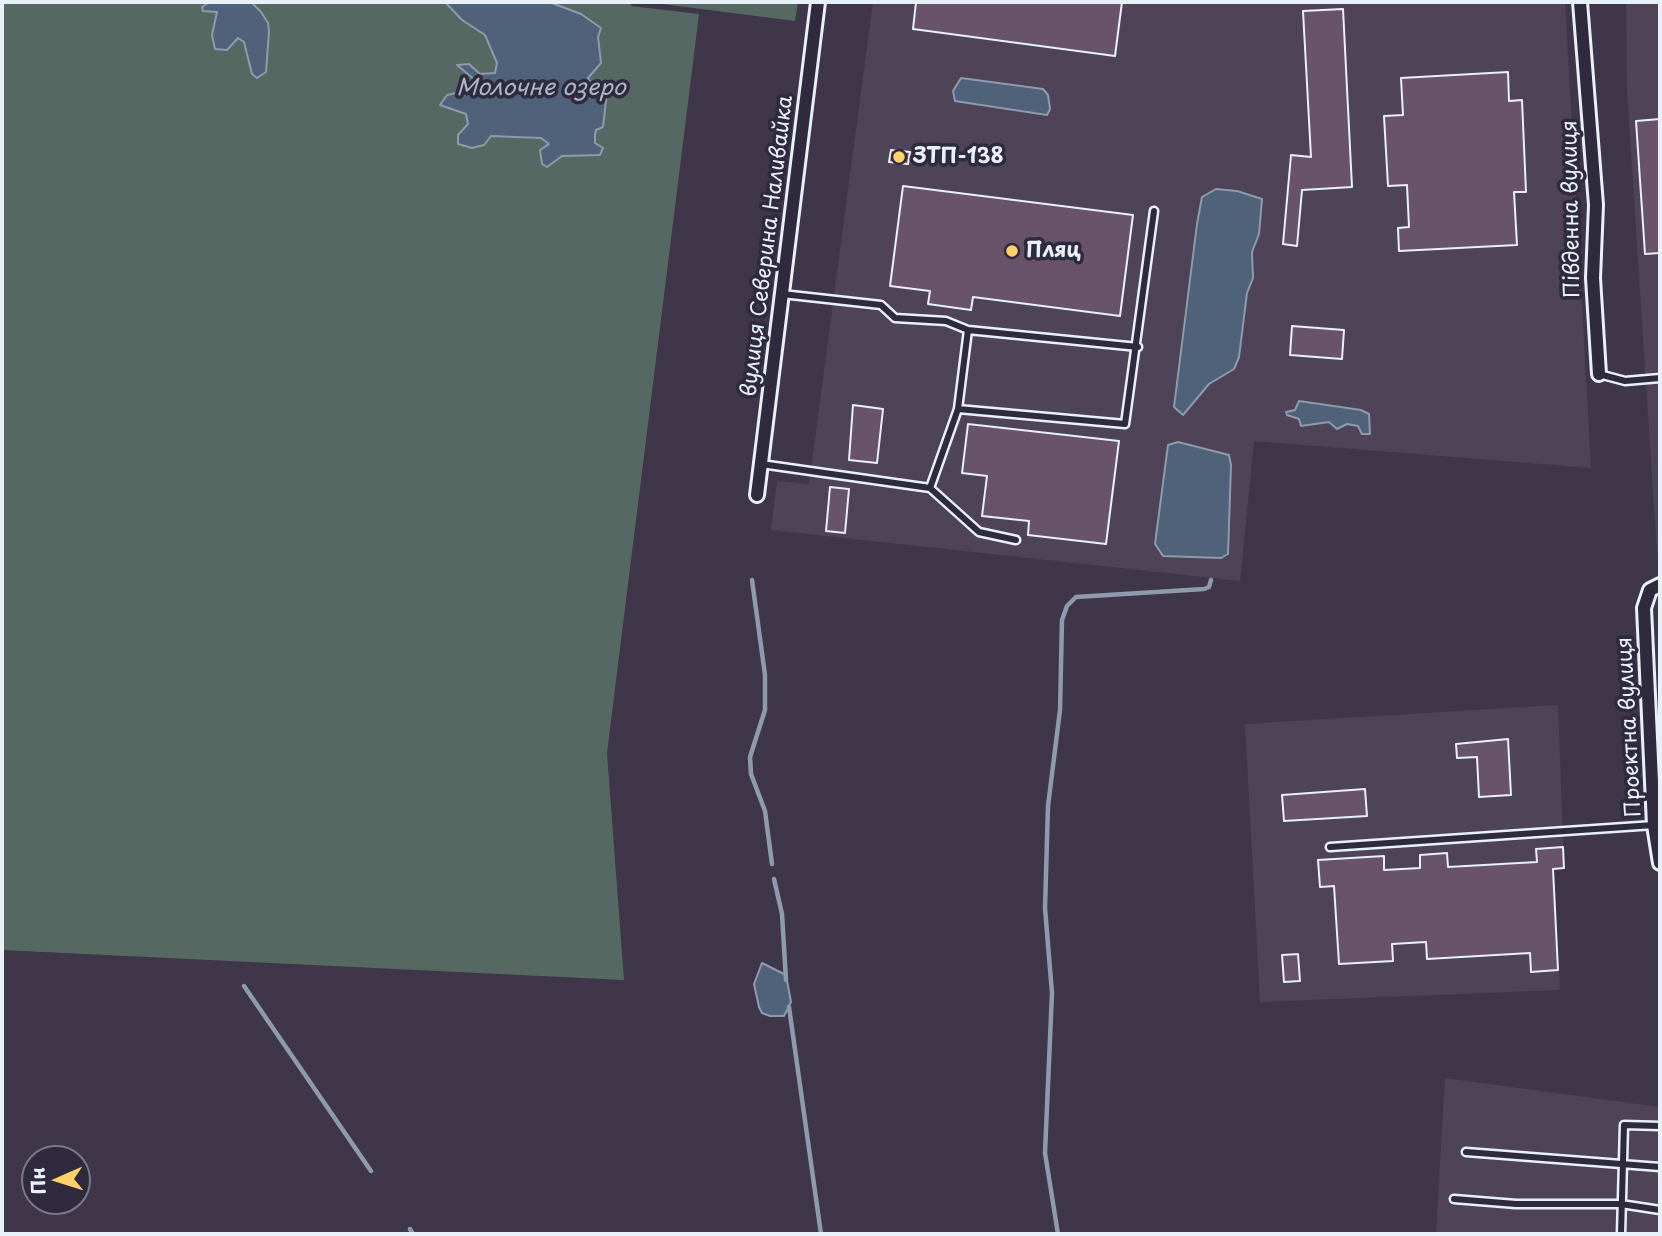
<!DOCTYPE html>
<meta charset="utf-8">
<style>
body{margin:0}
#map{position:relative;width:1662px;height:1236px;overflow:hidden;background:#40364a;font-family:"Playpen Sans",sans-serif}
canvas{display:block}
.frame{position:absolute;inset:0;border:4px solid #e8f1f8;pointer-events:none}
.north{position:absolute;left:21px;top:1145px;width:70px;height:70px;box-sizing:border-box;background:#2f2a3d;border:2px solid #797a88;border-radius:50%;rotate:267deg;font-size:19px;font-weight:700;line-height:28px;text-align:center;color:#e8f1f8}
.north::after{content:'';display:block;margin:auto;width:24px;height:32px;background:#ffd166;clip-path:polygon(50% 0,100% 100%,50% 72%,0 100%)}
</style>
<div id="map">
<canvas width="1662" height="1236"></canvas>
<div class="frame"></div>
<div class="north">Пн</div>
</div>
<script>
const context = document.querySelector('canvas').getContext('2d');
context.lineJoin = 'round';
function fill(path, color) { context.fillStyle = color; context.fill(path, 'evenodd'); }
const poly = rows => new Path2D(rows.map(r => 'M' + r).join(''));
function strokePath(path, color, width, dash) { context.strokeStyle = color; context.lineWidth = width; context.lineCap = dash ? 'butt' : 'round'; context.setLineDash(dash || []); context.stroke(path); }
function write(font, color, halo, rows, align = 'center') {
  context.font = font + ' "Playpen Sans",sans-serif'; context.lineWidth = 7; context.setLineDash([]); context.textBaseline = 'middle'; context.strokeStyle = halo; context.fillStyle = color; for (const [text, x, y, turn = 0] of rows) {
    context.save(); context.translate(x, y); context.rotate((+turn || 0) * Math.PI / 180); context.textAlign = isNaN(turn) ? turn : align; if (halo) context.strokeText(text, 0, 0); context.fillText(text, 0, 0); context.restore();
  }
}
fill(poly([
 [873,2,1565,2,1591,468,1254,441,1240,581,771,530,777,481,809,484],
 [1626,2,1660,2,1660,553,1657,553,1627,90],
 [1558,705,1564,868,1553,869,1560,990,1260,1002,1245,724],
 [1445,1078,1660,1107,1660,1234,1436,1234]
]), '#4f4357');
fill(poly([
 [2,2,631,2,631,6,699,14,607,753,624,980,2,950],
 [647,2,798,2,795,21]
]), '#556962');
const water = poly([
 [210,2,251,2,261,12,268,23,269,32,266,72,257,78,252,74,244,42,238,38,227,50,215,49,212,35,217,12,203,11,202,7,210,2],
 [445,2,549,2,581,14,601,28,598,37,601,63,588,78,592,85,602,81,608,83,603,127,596,130,595,135,595,143,603,148,600,155,562,156,547,167,542,164,540,150,549,144,541,138,491,136,484,145,472,148,458,144,458,135,468,124,466,114,440,105,447,95,475,89,475,80,457,65,469,64,480,74,495,73,497,63,485,35,462,20,445,2],
 [961,78,1043,89,1048,95,1050,109,1047,115,955,101,953,91,961,78],
 [1216,189,1237,191,1262,199,1259,234,1252,252,1253,278,1247,293,1239,357,1234,369,1209,384,1183,415,1174,407,1197,224,1202,197,1216,189],
 [1299,401,1361,410,1369,414,1370,434,1362,434,1358,426,1347,424,1337,429,1329,422,1301,426,1299,419,1287,415,1286,412,1295,410,1299,401],
 [1178,442,1229,455,1231,465,1228,554,1221,558,1163,556,1155,544,1168,445,1178,442],
 [762,963,786,975,791,1002,784,1016,770,1016,762,1013,759,1007,754,984,762,963]
]);
fill(water, '#50617a');
strokePath(water, '#8d9bac', 2);
strokePath(poly([
 [752,580,765,675,765,710,750,757,751,774,765,811,772,864],
 [774,879,782,914,786,980],
 [244,986,371,1171],
 [789,1007,821,1234],
 [410,1229,413,1234],
 [1058,1234,1045,1153,1052,993,1045,908,1048,806,1060,710,1062,620,1067,606,1076,597,1204,589,1209,587,1211,580]
]), '#8d9bac', 4.5);
const building = poly([
 [916,2,1122,2,1115,56,913,29,916,2],
 [1343,9,1352,187,1302,190,1297,246,1283,244,1291,155,1311,157,1303,11,1343,9],
 [1508,72,1509,101,1522,100,1526,192,1514,192,1517,245,1399,251,1398,228,1409,227,1407,185,1388,186,1384,116,1403,115,1401,78,1508,72],
 [1660,119,1660,253,1645,254,1636,121,1660,119],
 [891,150,910,152,908,164,889,162,891,150],
 [903,186,1133,215,1120,316,973,297,971,310,928,304,930,291,890,286,903,186],
 [1292,326,1344,330,1342,359,1290,355,1292,326],
 [853,405,883,409,877,463,849,460,853,405],
 [968,424,1119,441,1106,544,1028,535,1029,521,982,516,987,476,962,473,968,424],
 [830,487,849,489,845,533,826,531,830,487],
 [1508,739,1511,795,1479,797,1477,757,1457,758,1456,744,1508,739],
 [1365,789,1367,816,1284,821,1282,795,1365,789],
 [1563,847,1564,868,1553,869,1558,970,1531,972,1530,953,1427,959,1426,942,1392,944,1393,961,1339,964,1334,886,1320,887,1318,860,1384,856,1384,870,1420,868,1420,855,1447,853,1448,867,1537,862,1536,849,1563,847],
 [1298,954,1300,981,1284,982,1282,955,1298,954]
]);
fill(building, '#68536a');
strokePath(building, '#e8f1f8', 2);
const service = poly([
 [782,294,881,305,895,318,946,321,968,330,1138,347],
 [968,330,958,409,1125,424,1154,211],
 [1599,374,1625,381,1660,378],
 [761,464,930,488,979,532,1016,540],
 [930,488,958,409],
 [1330,847,1654,825],
 [1466,1152,1660,1167],
 [1454,1199,1516,1204,1621,1204,1660,1210],
 [1621,1234,1624,1125,1660,1126]
]);
const minor = poly([
 [1580,2,1596,205,1593,278,1599,374],
 [757,495,818,2],
 [1660,585,1650,590,1644,608,1654,825,1660,863]
]);
strokePath(service, '#e8f1f8', 11);
strokePath(minor, '#e8f1f8', 18);
strokePath(service, '#2f2a3d', 6);
strokePath(minor, '#2f2a3d', 12);
for (const [x, y, r, color] of [
 [899,157,7,"#ffd166"],
 [1012,251,7,"#ffd166"]
]) { const dot = new Path2D(); dot.arc(x, y, r, 0, 2 * Math.PI); context.fillStyle = color; context.fill(dot); strokePath(dot, '#2f2a3d', 2.5); }
write('bold 21px', '#e8f1f8', '#2f2a3d', [
 ["ЗТП-138",913,157],
 ["Пляц",1026,251]
], 'left');
write('21px', '#e8f1f8', '#2f2a3d', [
 ["Південна вулиця",1572,209,-91],
 ["вулиця Северина Наливайка",768,246,-83],
 ["Проектна вулиця",1630,727,-93]
]);
write('italic 23px', '#abb7c6', '#2f2a3d', [
 ["Молочне озеро",541,89]
]);
</script>
